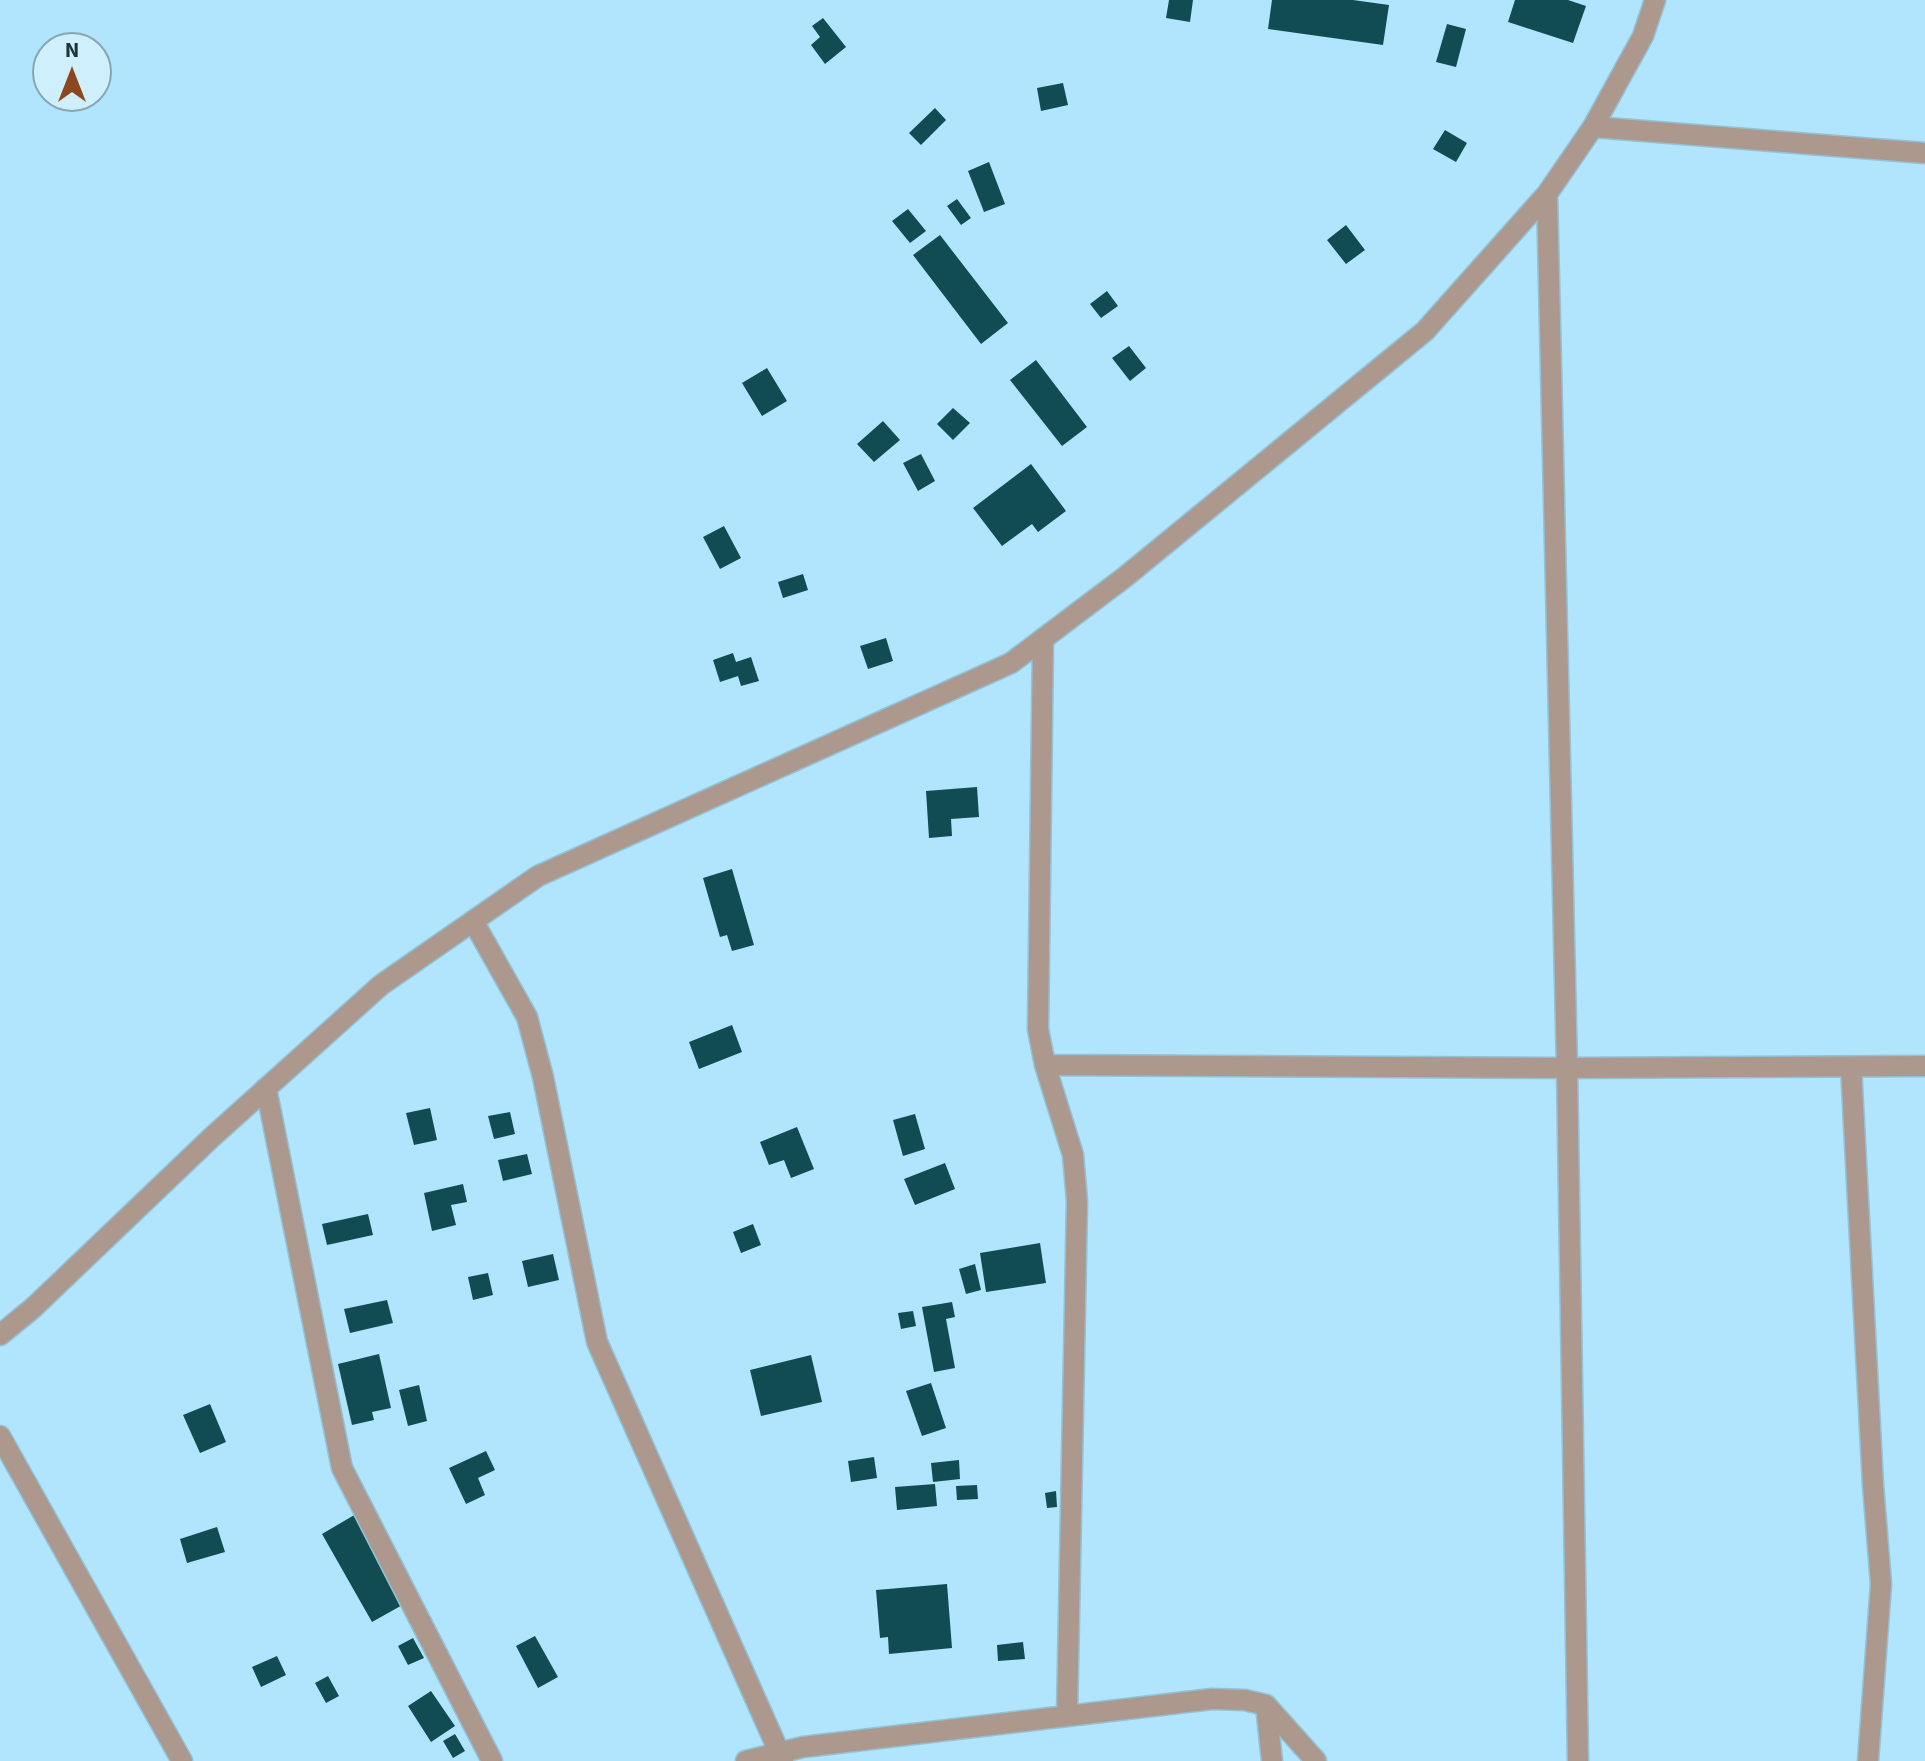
<!DOCTYPE html>
<style>
body{margin:0}
#map{position:relative;width:1925px;height:1761px;overflow:hidden;background:#b0e5fd;font-family:"Source Sans 3",sans-serif}
canvas{display:block}
.north{position:absolute;left:32px;top:32px;width:80px;height:80px;box-sizing:border-box;background:#d0effd;border:2px solid #89a5b1;border-radius:50%;rotate:0deg;font-size:22px;font-weight:700;line-height:32px;text-align:center;color:#1f353e}
.north::after{content:'';display:block;margin:auto;width:28px;height:36px;background:#8c471f;clip-path:polygon(50% 0,100% 100%,50% 72%,0 100%)}
</style>
<div id="map">
<canvas width="1925" height="1761"></canvas>
<div class="north">N</div>
</div>
<script>
const context = document.querySelector('canvas').getContext('2d');
context.lineJoin = 'round';
function fill(path, color) { context.fillStyle = color; context.fill(path, 'evenodd'); }
const poly = rows => new Path2D(rows.map(r => 'M' + r).join(''));
function strokePath(path, color, width, dash) { context.strokeStyle = color; context.lineWidth = width; context.lineCap = dash ? 'butt' : 'round'; context.setLineDash(dash || []); context.stroke(path); }
fill(poly([
 [1169,0,1193,0,1190,22,1166,18],
 [1272,0,1353,0,1389,5,1383,45,1268,29],
 [1515,0,1568,0,1586,6,1573,43,1508,22],
 [823,18,846,47,825,64,811,45,820,37,812,26],
 [1447,24,1466,29,1456,67,1436,62],
 [1063,83,1068,105,1041,111,1037,88],
 [935,108,946,120,921,145,909,133],
 [1445,130,1467,143,1456,162,1433,149],
 [989,162,1005,204,984,212,968,171],
 [957,199,971,218,961,225,947,206],
 [908,209,926,231,910,243,892,221],
 [1346,225,1365,250,1346,264,1327,240],
 [940,235,1008,323,981,344,913,255],
 [1107,291,1118,306,1101,318,1090,304],
 [1129,346,1146,368,1130,381,1112,358],
 [1036,360,1087,427,1062,446,1010,380],
 [767,368,787,401,762,416,742,383],
 [953,408,970,423,953,440,937,424],
 [883,421,900,440,874,462,857,444],
 [921,454,935,481,918,491,903,463],
 [1031,464,1066,511,1038,532,1032,524,1002,546,973,508],
 [724,526,741,558,720,569,703,537],
 [803,574,808,590,783,598,778,582],
 [886,638,893,661,868,669,860,646],
 [733,653,736,662,751,657,759,681,741,686,738,676,720,682,713,660],
 [977,787,979,817,951,819,952,836,929,838,926,791],
 [732,869,754,945,732,951,727,935,720,937,703,878],
 [732,1025,742,1052,699,1069,689,1042],
 [430,1108,437,1140,414,1145,406,1113],
 [510,1112,515,1134,494,1139,488,1116],
 [915,1114,925,1149,903,1156,893,1120],
 [797,1127,814,1169,791,1178,784,1160,769,1165,760,1142],
 [527,1154,532,1174,503,1181,498,1160],
 [945,1163,955,1189,915,1205,904,1179],
 [463,1184,467,1202,451,1205,456,1225,432,1231,424,1193],
 [368,1214,373,1235,327,1245,322,1224],
 [753,1224,761,1245,741,1253,733,1232],
 [1040,1243,1046,1283,986,1292,980,1253],
 [553,1254,559,1280,528,1287,522,1261],
 [975,1264,981,1290,966,1294,959,1269],
 [488,1273,493,1295,473,1300,468,1277],
 [387,1300,393,1323,350,1333,344,1309],
 [952,1302,955,1317,946,1319,955,1368,934,1372,922,1307],
 [913,1311,916,1326,901,1329,898,1313],
 [379,1354,391,1408,372,1412,374,1420,352,1425,338,1364],
 [811,1355,822,1402,761,1416,750,1370],
 [931,1383,946,1428,922,1436,906,1391],
 [419,1385,427,1421,408,1426,399,1390],
 [210,1404,226,1442,200,1453,183,1415],
 [486,1451,495,1470,478,1478,485,1495,466,1504,449,1468],
 [874,1457,877,1478,851,1482,848,1461],
 [959,1460,960,1479,933,1482,931,1463],
 [935,1484,937,1506,897,1510,895,1487],
 [977,1485,978,1499,957,1500,956,1486],
 [1056,1491,1057,1507,1047,1508,1045,1493],
 [356,1514,406,1603,372,1622,322,1534],
 [217,1527,225,1552,187,1563,180,1539],
 [947,1584,952,1648,889,1654,888,1637,880,1638,876,1590],
 [535,1636,558,1677,538,1688,516,1646],
 [413,1638,424,1658,408,1665,398,1646],
 [1023,1642,1025,1659,998,1661,997,1645],
 [277,1656,286,1675,261,1687,252,1667],
 [328,1676,339,1696,326,1703,315,1683],
 [431,1691,455,1726,431,1742,408,1706],
 [455,1734,465,1751,453,1758,443,1741]
]), '#124c53');
const minor = poly([
 [1593,127,1925,153],
 [1547,194,1567,1068,1578,1761],
 [1043,639,1038,1029,1045,1065,1073,1155,1077,1201,1067,1716],
 [473,921,527,1017,543,1077,597,1342,783,1761],
 [1045,1065,1567,1068,1925,1066],
 [1851,1067,1873,1485,1881,1584,1868,1761],
 [266,1088,342,1468,492,1761],
 [0,1335,33,1308,211,1138,381,985,538,876,1011,663,1125,577,1425,331,1547,194,1593,127,1643,36,1655,0],
 [0,1436,182,1761],
 [1266,1705,1272,1761],
 [746,1761,803,1747,1212,1699,1245,1700,1266,1705,1316,1761]
]);
strokePath(minor, '#93c2d7', 23);
strokePath(minor, '#ad988e', 20);
</script>
